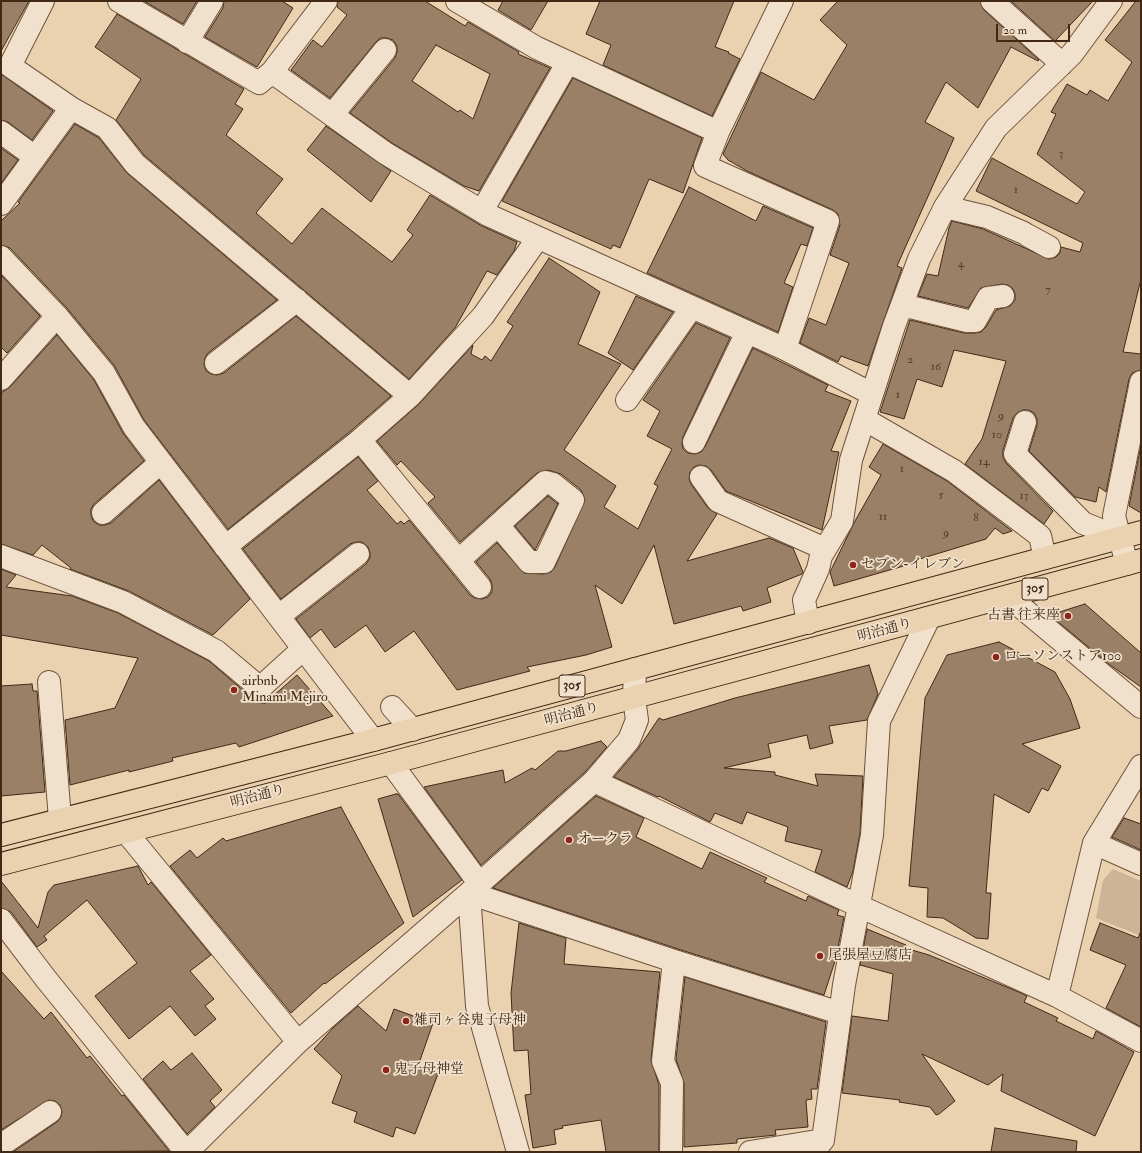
<!DOCTYPE html>
<meta charset="utf-8">
<style>
body{margin:0}
#map{position:relative;width:1142px;height:1153px;overflow:hidden;background:#ead1b0;font-family:"IM FELL Double Pica",serif}
canvas{display:block}
.frame{position:absolute;inset:0;border:2px solid #422916;pointer-events:none}
.scale{position:absolute;left:996px;top:24px;width:74px;height:18px;box-sizing:border-box;border:2px solid #422916;border-top:0;padding-left:5px;font-size:12px;line-height:14px;white-space:nowrap;color:#422916;-webkit-text-stroke:3px #f1e1cc;paint-order:stroke}
</style>
<div id="map">
<canvas width="1142" height="1153"></canvas>
<div class="frame"></div>
<div class="scale">20 m</div>
</div>
<script>
const context = document.querySelector('canvas').getContext('2d');
context.lineJoin = 'round';
function fill(path, color) { context.fillStyle = color; context.fill(path, 'evenodd'); }
const poly = rows => new Path2D(rows.map(r => 'M' + r).join(''));
function strokePath(path, color, width, dash) { context.strokeStyle = color; context.lineWidth = width; context.lineCap = dash ? 'butt' : 'round'; context.setLineDash(dash || []); context.stroke(path); }
function write(font, color, halo, rows, align = 'center') {
  context.font = font + ' "IM FELL Double Pica","Noto Serif JP",serif'; context.lineWidth = 3.5; context.setLineDash([]); context.textBaseline = 'middle'; context.strokeStyle = halo; context.fillStyle = color; for (const [text, x, y, turn = 0] of rows) {
    context.save(); context.translate(x, y); context.rotate((+turn || 0) * Math.PI / 180); context.textAlign = isNaN(turn) ? turn : align; if (halo) context.strokeText(text, 0, 0); context.fillText(text, 0, 0); context.restore();
  }
}
fill(poly([
 [1113,869,1141,881,1141,936,1096,918,1103,880]
]), '#cdb496');
const building = poly([
 [1,1,29,1,1,51,1,1],
 [144,1,197,1,183,24,144,1],
 [224,1,282,1,293,8,257,67,205,37,223,8,224,1],
 [338,1,425,1,465,26,468,22,519,52,518,54,550,68,479,191,464,186,392,143,350,113,395,58,397,52,397,46,393,40,387,38,380,38,376,42,330,98,291,70,313,40,322,47,347,15,337,7,338,1],
 [436,45,490,74,473,119,460,110,458,112,412,81,436,45],
 [503,1,548,1,531,30,498,10,503,1],
 [600,1,734,1,715,47,729,52,728,53,740,59,712,116,603,65,611,45,586,34,600,1],
 [838,1,980,1,984,10,1039,60,1038,61,1011,47,978,108,946,82,925,122,954,138,897,266,902,268,868,366,841,356,838,362,800,343,809,318,826,325,849,263,830,255,840,225,838,214,833,210,747,171,728,160,723,154,761,72,814,100,847,45,820,20,838,1],
 [1011,1,1093,1,1055,41,1011,1],
 [1136,1,1141,1,1141,279,1123,352,1141,354,1141,370,1132,373,1129,379,1106,492,1099,487,1096,502,1075,497,1029,451,1037,425,1037,419,1034,413,1029,410,1023,410,1017,413,1013,418,1003,450,1003,457,1006,463,1053,511,1044,524,965,464,982,439,1006,361,954,350,942,387,917,379,904,419,880,412,910,320,964,333,975,333,981,332,986,327,996,310,1010,306,1015,300,1015,294,1013,289,1008,285,1002,284,981,288,968,308,918,296,927,274,938,276,949,228,952,221,983,229,1049,259,1056,257,1060,253,1061,247,1080,252,1083,243,976,191,992,158,1077,204,1085,192,1037,154,1056,114,1051,112,1067,84,1087,95,1090,90,1108,101,1132,62,1105,40,1136,1],
 [117,14,244,89,235,104,243,109,226,135,283,179,256,213,292,244,322,208,392,262,413,235,407,230,430,195,482,226,517,242,514,251,497,275,487,271,455,328,409,379,144,155,116,120,141,79,95,47,117,14],
 [1,74,53,111,32,140,8,122,1,120,1,74],
 [573,78,702,138,683,193,649,179,620,248,613,245,611,249,502,201,573,78],
 [75,124,99,138,127,173,277,300,208,353,205,358,204,364,206,371,211,374,217,375,224,373,296,316,391,396,352,430,228,529,144,420,114,365,66,307,10,248,1,245,1,221,20,203,18,202,75,124],
 [326,126,391,171,371,202,307,150,326,126],
 [1,148,18,160,2,182,1,181,1,148],
 [689,187,756,221,763,206,813,228,807,246,801,244,784,283,793,287,778,332,647,273,689,187],
 [549,258,600,292,578,344,621,364,564,450,616,486,604,507,638,529,658,486,654,484,672,449,647,436,660,411,643,400,696,323,730,338,683,437,682,443,683,449,688,453,695,454,701,452,705,447,753,348,828,385,825,391,851,401,831,451,839,452,822,530,726,491,711,470,706,466,699,465,694,467,690,472,689,479,691,484,708,508,717,514,687,561,769,538,793,548,803,572,802,574,767,588,771,602,743,611,741,606,674,624,654,545,622,604,595,585,612,647,586,655,527,667,530,671,457,690,414,631,385,652,366,625,335,648,321,629,310,638,296,619,366,564,370,558,370,553,368,547,362,542,356,542,350,544,281,599,243,549,358,457,378,481,367,490,397,524,401,521,404,524,409,520,470,595,475,598,482,599,488,597,492,592,492,585,490,579,476,562,497,543,524,573,544,574,551,572,555,567,585,500,581,490,561,474,548,470,537,473,460,542,428,503,435,497,401,461,397,465,377,441,419,404,473,345,471,354,482,360,485,356,491,361,513,326,507,322,549,258],
 [1,275,40,316,7,353,1,347,1,275],
 [636,296,673,312,633,370,608,353,636,296],
 [57,335,94,380,123,433,144,461,94,504,91,509,91,515,93,521,99,525,105,525,111,523,159,480,250,599,213,635,129,591,70,569,71,568,42,545,33,555,1,544,1,393,10,387,57,335],
 [883,444,947,481,1012,531,1003,534,995,528,986,539,913,561,914,563,834,586,830,572,855,521,881,475,869,467,883,444],
 [1141,445,1141,513,1129,506,1141,445],
 [548,496,558,504,535,550,515,526,548,496],
 [1,569,16,575,6,587,72,596,118,613,209,661,252,698,264,704,297,675,333,716,239,747,236,743,172,758,173,761,129,772,129,770,70,785,65,720,115,708,138,658,1,635,1,569],
 [1085,604,1141,653,1141,687,1110,665,1050,615,1085,604],
 [999,642,1055,672,1070,699,1080,728,1022,744,1061,766,1048,791,1042,788,1029,813,994,794,986,893,991,893,988,939,976,938,943,918,927,917,928,888,909,886,925,698,947,655,999,642],
 [869,665,878,694,867,720,829,726,833,743,810,749,807,735,768,744,771,757,724,768,775,772,775,775,818,786,815,774,863,776,860,833,853,871,847,887,815,872,822,850,785,841,788,827,747,812,742,824,715,813,710,822,659,796,658,797,614,777,638,749,659,718,663,720,735,698,869,665],
 [32,684,33,691,37,691,45,792,1,796,1,686,32,684],
 [601,741,607,747,585,772,481,865,424,787,503,770,505,783,532,768,535,770,558,751,566,751,601,741],
 [396,794,398,794,462,880,413,917,378,799,396,794],
 [596,796,644,818,636,837,702,869,710,852,767,878,764,882,806,901,808,896,839,910,837,915,844,917,836,958,824,995,678,949,493,888,596,796],
 [341,807,404,923,325,984,324,983,291,1013,170,866,190,850,197,858,223,838,226,841,341,807],
 [1124,818,1141,824,1141,850,1112,837,1124,818],
 [138,866,148,885,151,882,211,955,190,971,214,999,205,1006,216,1019,195,1036,170,1006,129,1039,95,996,137,963,87,900,44,936,47,940,37,947,11,912,1,908,1,881,38,928,48,892,54,885,138,866],
 [519,923,566,938,564,964,660,972,651,1060,659,1085,659,1152,606,1152,601,1120,562,1126,563,1128,554,1130,556,1144,533,1148,525,1095,531,1094,528,1050,514,1051,511,993,519,923],
 [1100,923,1138,938,1141,931,1141,1027,1106,1008,1126,965,1090,950,1100,923],
 [867,929,906,945,905,948,929,955,1021,993,1027,996,1024,1002,1058,1018,1056,1021,1093,1039,1096,1031,1134,1052,1095,1136,1001,1091,1003,1074,988,1085,922,1054,955,1101,939,1114,936,1115,930,1107,899,1102,900,1100,842,1093,852,1016,888,1021,893,974,860,965,867,929],
 [1,971,44,1019,51,1012,87,1058,90,1056,122,1096,124,1095,169,1151,13,1152,57,1122,61,1117,62,1112,60,1105,55,1101,49,1100,1,1130,1,971],
 [685,977,826,1022,817,1089,811,1089,812,1099,806,1100,808,1127,775,1130,776,1135,737,1139,737,1143,684,1147,684,1083,676,1059,685,977],
 [358,1006,386,1031,394,1009,433,1023,418,1066,438,1074,415,1134,396,1127,393,1137,354,1122,357,1112,332,1103,342,1076,314,1049,333,1028,358,1006],
 [192,1053,222,1090,210,1101,215,1107,187,1134,143,1079,163,1061,171,1070,192,1053],
 [995,1128,1077,1141,1076,1152,991,1152,995,1128]
]);
fill(building, '#998066');
strokePath(building, '#422916', 1);
const minor = poly([
 [43,1,10,66,71,108,107,128,135,164,410,396],
 [119,1,259,83,272,72,326,1],
 [457,1,537,48,718,132],
 [782,1,718,132,705,166,828,221,785,349],
 [992,1,1062,64],
 [187,42,212,1],
 [272,72,385,153,488,215,785,349,872,394],
 [332,115,385,50],
 [1,132,35,157],
 [1,204,71,108],
 [945,207,987,217,1024,233],
 [482,211,568,62],
 [1027,235,1049,247],
 [1,257,57,316,104,373,134,427,373,740],
 [902,305,967,321,975,321,988,298,1003,296],
 [216,363,297,300],
 [1,379,57,316],
 [627,400,692,307],
 [864,419,954,471,1040,536,1045,558],
 [1025,422,1015,454,1083,523,1120,538],
 [360,440,480,587],
 [694,442,747,332],
 [701,477,718,501,825,549],
 [103,513,160,463],
 [225,547,360,440,410,396,483,316,538,238],
 [1,556,123,602,216,651,260,688,303,649],
 [459,560,498,525,545,482,553,484,573,500,544,562,529,562,498,525],
 [1127,564,1114,516,1141,382],
 [1009,597,1141,707],
 [279,616,358,554],
 [808,623,804,600,818,569,821,556,842,521,851,460,894,326,919,259,945,207,996,128,1072,54,1111,1],
 [49,682,60,819],
 [392,707,413,730],
 [391,763,479,883],
 [594,781,859,906,1057,996,1141,1041],
 [126,832,298,1042],
 [1094,843,1141,864],
 [469,893,674,961,840,1013],
 [469,893,477,1006,518,1152],
 [1,920,46,979,186,1152],
 [1057,996,1094,843,1141,766],
 [1,1145,50,1112],
 [187,1152,298,1042,469,893,594,781,629,740,637,720,634,698,635,669],
 [671,1152,672,1083,663,1061,674,961],
 [750,1152,823,1140],
 [813,1152,823,1140,844,985,872,835,879,721,929,618]
]);
const major = poly([
 [1,835,373,740,1141,532],
 [1,864,391,763,1141,560]
]);
strokePath(minor, '#6c533c', 24);
strokePath(major, '#422916', 24);
strokePath(minor, '#f1e1cc', 22);
strokePath(major, '#ead1b0', 22);
for (const [x, y, r, color] of [
 [853,565,4,"#8f2418"],
 [1068,616,4,"#8f2418"],
 [996,657,4,"#8f2418"],
 [234,690,4,"#8f2418"],
 [569,840,4,"#8f2418"],
 [820,956,4,"#8f2418"],
 [406,1021,4,"#8f2418"],
 [386,1070,4,"#8f2418"]
]) { const dot = new Path2D(); dot.arc(x, y, r, 0, 2 * Math.PI); context.fillStyle = color; context.fill(dot); strokePath(dot, '#f1e1cc', 1.5); }
write('12px', '#583f2a', null, [
 ["3",1061,154],
 ["1",1016,190],
 ["4",961,264],
 ["7",1048,290],
 ["2",910,360],
 ["16",936,367],
 ["1",898,395],
 ["9",1001,416],
 ["10",997,435],
 ["14",984,462],
 ["1",902,469],
 ["5",941,495],
 ["13",1024,496],
 ["11",883,517],
 ["8",976,518],
 ["9",946,533]
]);
for (const [x, y, w] of [
 [1035,589,26],
 [572,686,26]
]) { const box = new Path2D(); box.roundRect(x - w / 2, y - 11, w, 22, 3); context.fillStyle = '#f1e1cc'; context.fill(box); strokePath(box, '#422916', 1); }
write('bold 13px', '#422916', null, [
 ["305",1035,589],
 ["305",572,686]
]);
write('14px', '#422916', '#f1e1cc', [
 ["セブン-イレブン",861,565],
 ["古書 往来座",1060,616,"right"],
 ["ローソンストア100",1004,657],
 ["airbnb",242,682],
 ["Minami Mejiro",242,698],
 ["オークラ",577,840],
 ["尾張屋豆腐店",828,956],
 ["雑司ヶ谷鬼子母神",414,1021],
 ["鬼子母神堂",394,1070]
], 'left');
write('14px', '#422916', '#f1e1cc', [
 ["明治通り",885,631,-15],
 ["明治通り",572,715,-15],
 ["明治通り",258,797,-15]
]);
</script>
